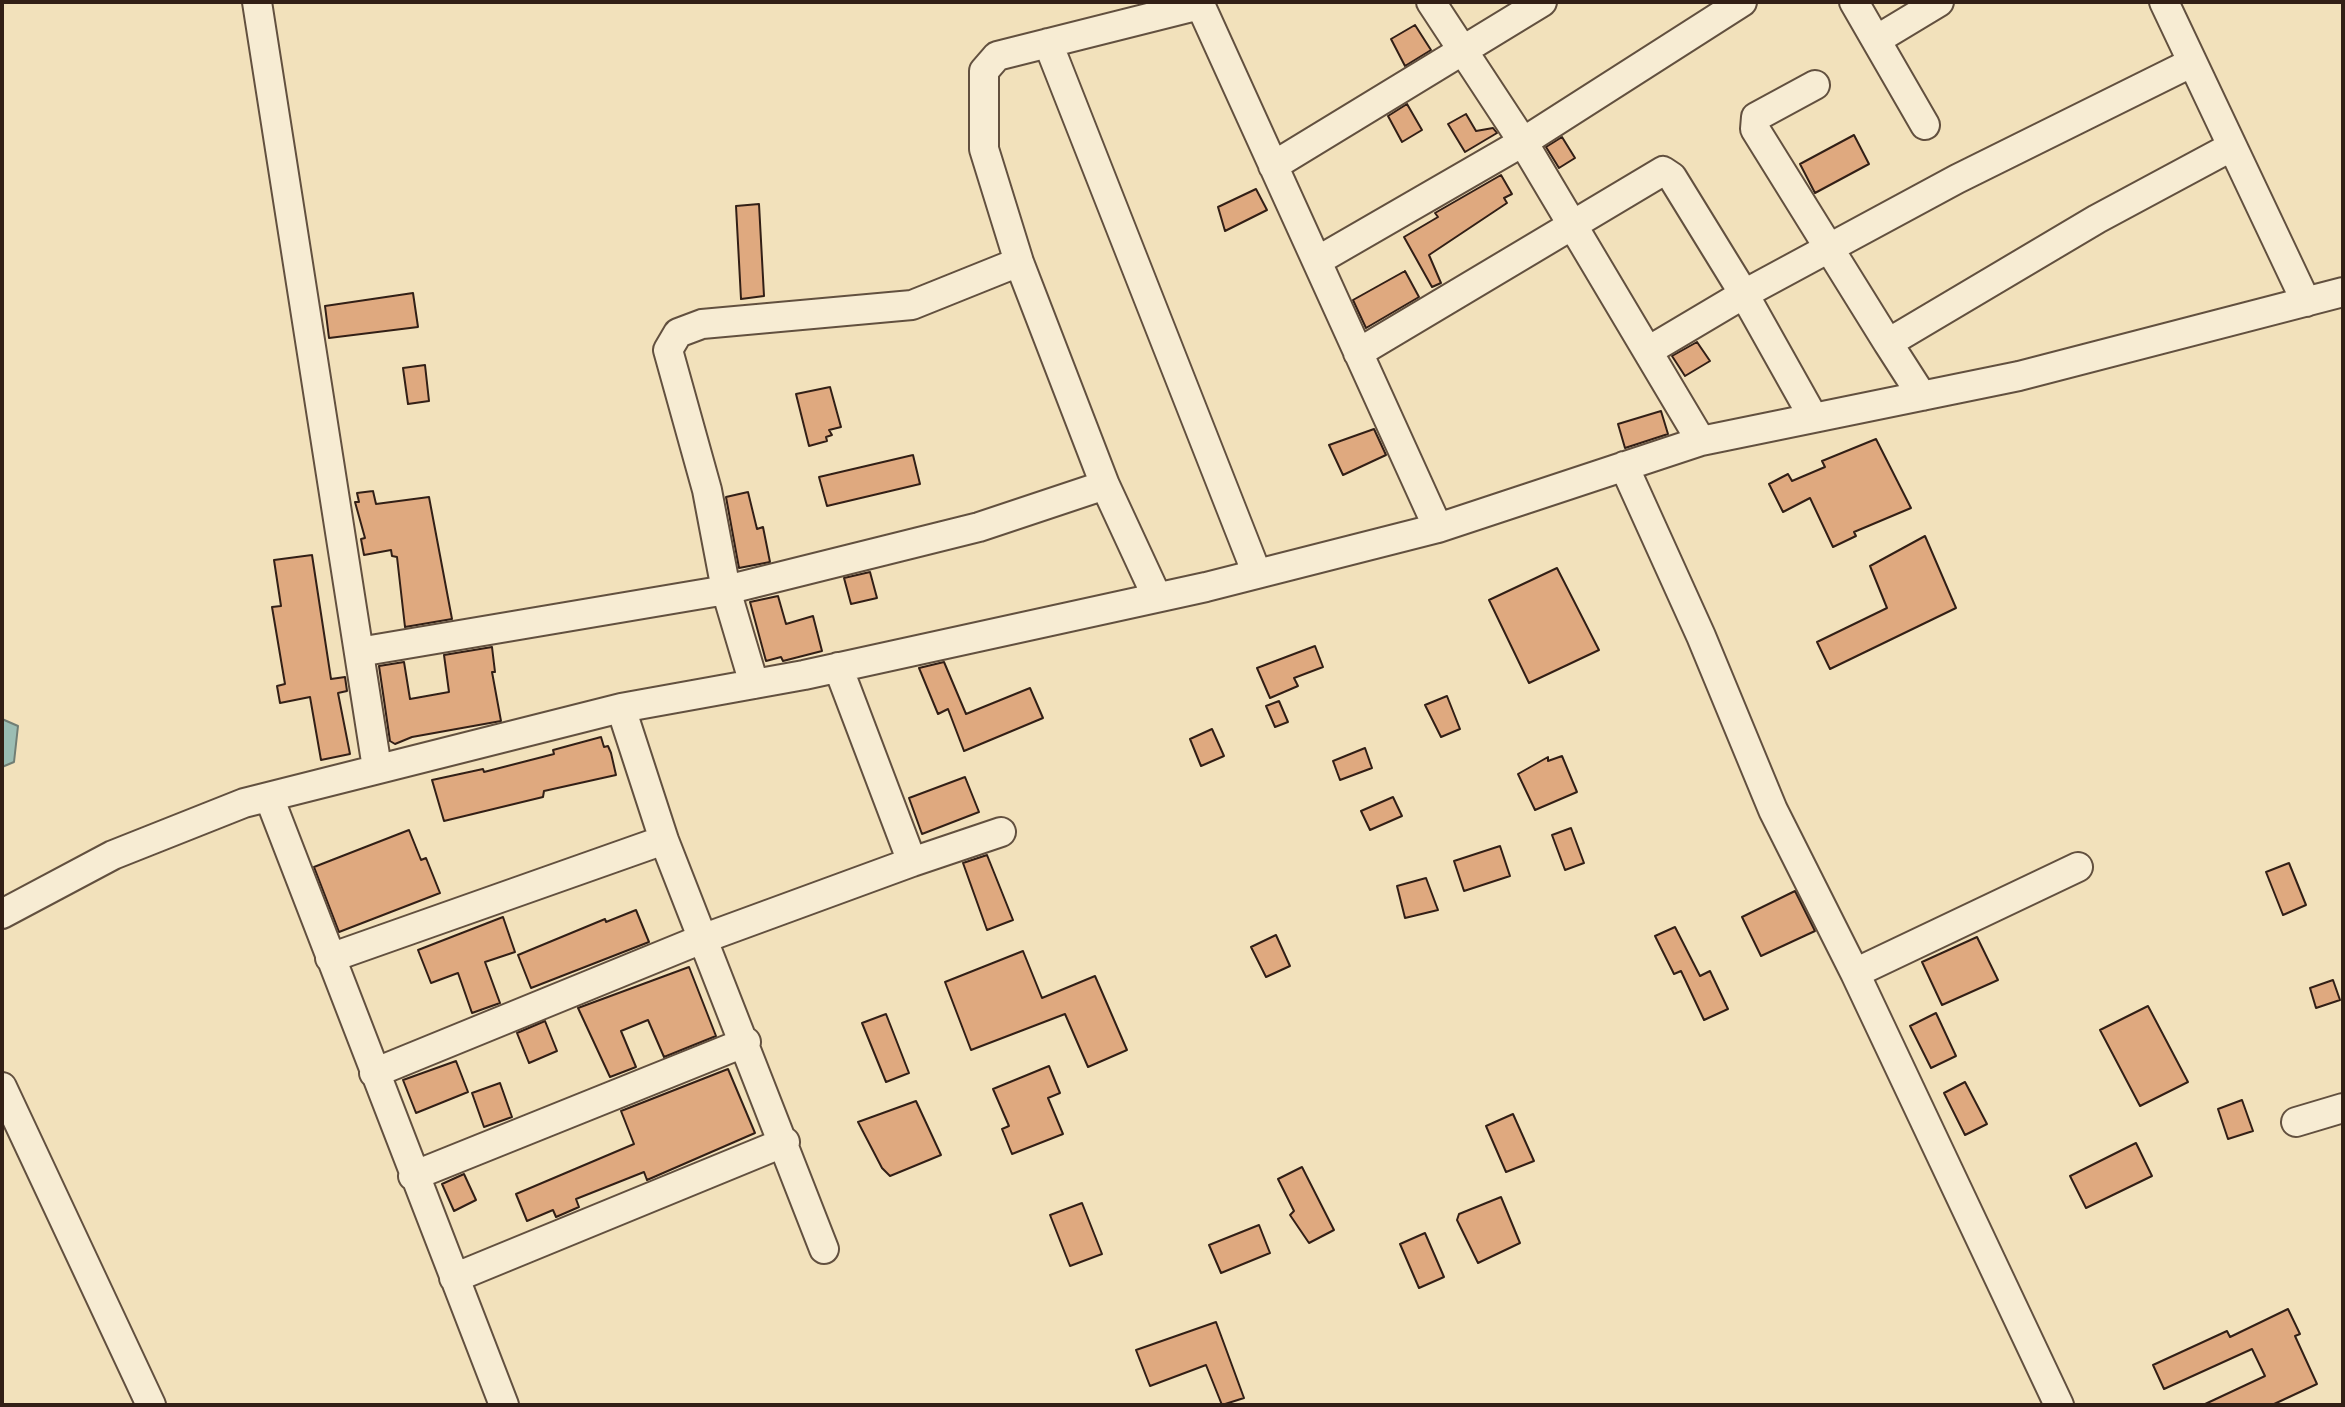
<!DOCTYPE html>
<style>
body{margin:0}
#map{position:relative;width:2345px;height:1407px;overflow:hidden;background:#f2e1bb;font-family:"Libre Bodoni",serif}
canvas{display:block}
.frame{position:absolute;inset:0;border:4px solid #321f16;pointer-events:none}
</style>
<div id="map">
<canvas width="2345" height="1407"></canvas>
<div class="frame"></div>
</div>
<script>
const context = document.querySelector('canvas').getContext('2d');
context.lineJoin = 'round';
function fill(path, color) { context.fillStyle = color; context.fill(path, 'evenodd'); }
const poly = rows => new Path2D(rows.map(r => 'M' + r).join(''));
function strokePath(path, color, width, dash) { context.strokeStyle = color; context.lineWidth = width; context.lineCap = dash ? 'butt' : 'round'; context.setLineDash(dash || []); context.stroke(path); }
const water = poly([
 [2,719,18,726,14,762,2,767,2,719]
]);
fill(water, '#9bbdb3');
strokePath(water, '#717e74', 2);
const building = poly([
 [1415,25,1431,50,1405,66,1391,39,1415,25],
 [1407,104,1422,130,1402,142,1388,116,1407,104],
 [1466,114,1476,131,1493,128,1497,133,1465,152,1448,124,1466,114],
 [1854,135,1869,164,1815,193,1800,164,1854,135],
 [1562,137,1575,158,1559,168,1546,147,1562,137],
 [1501,175,1512,194,1504,198,1507,203,1429,255,1441,283,1432,287,1404,237,1438,217,1435,213,1501,175],
 [1256,189,1267,210,1225,231,1218,207,1256,189],
 [759,204,764,296,741,299,736,206,759,204],
 [1405,271,1419,297,1366,328,1353,300,1405,271],
 [413,293,418,327,329,338,325,306,413,293],
 [1697,342,1710,361,1685,376,1672,356,1697,342],
 [425,365,429,401,408,404,403,368,425,365],
 [830,387,841,427,829,430,832,435,826,437,827,441,809,446,796,394,830,387],
 [1661,411,1668,434,1625,448,1618,424,1661,411],
 [1374,429,1386,455,1343,475,1329,445,1374,429],
 [1876,439,1911,508,1854,532,1856,536,1833,547,1810,498,1783,512,1769,484,1788,474,1792,481,1825,467,1822,461,1876,439],
 [913,455,920,484,827,506,819,477,913,455],
 [373,491,376,504,429,497,452,619,405,627,397,557,392,556,391,550,364,555,361,539,365,538,355,502,359,502,357,493,373,491],
 [748,492,757,529,763,527,770,562,739,568,726,497,748,492],
 [1925,536,1956,608,1830,669,1817,642,1887,608,1870,566,1925,536],
 [312,555,331,679,345,677,347,691,338,693,350,754,321,760,310,697,280,703,277,686,285,684,272,607,281,606,274,560,312,555],
 [1557,568,1599,650,1529,683,1489,600,1557,568],
 [870,572,877,598,851,604,844,578,870,572],
 [778,596,786,624,813,616,822,651,783,661,781,657,766,661,750,602,778,596],
 [1315,646,1323,667,1294,678,1298,686,1270,698,1257,668,1315,646],
 [492,647,495,672,492,672,501,721,412,737,395,744,390,741,379,666,404,662,410,699,449,692,444,655,492,647],
 [944,662,966,714,1030,688,1043,718,964,751,948,709,938,714,919,668,944,662],
 [1447,696,1460,729,1441,737,1425,705,1447,696],
 [1279,701,1288,722,1275,727,1266,706,1279,701],
 [1212,729,1224,756,1201,766,1190,739,1212,729],
 [601,737,604,747,608,746,611,753,616,775,544,791,543,797,444,821,432,780,483,769,484,772,554,754,553,750,601,737],
 [1365,748,1372,768,1340,780,1333,761,1365,748],
 [1562,756,1577,792,1535,810,1518,774,1548,757,1548,761,1562,756],
 [965,777,979,812,922,834,909,798,965,777],
 [1393,797,1402,816,1370,830,1361,811,1393,797],
 [1571,828,1584,863,1565,870,1552,835,1571,828],
 [409,830,421,860,426,858,440,893,339,932,314,867,409,830],
 [1500,846,1510,876,1464,891,1454,861,1500,846],
 [987,855,1013,920,987,930,963,863,987,855],
 [2289,863,2306,905,2283,915,2266,872,2289,863],
 [1426,878,1438,910,1405,918,1397,886,1426,878],
 [1795,891,1815,931,1761,956,1742,917,1795,891],
 [636,910,649,942,531,988,518,955,605,919,606,922,636,910],
 [503,917,515,952,485,962,500,1003,472,1013,458,973,431,983,418,950,503,917],
 [1675,927,1700,976,1710,971,1728,1009,1704,1020,1681,971,1674,974,1655,936,1675,927],
 [1276,935,1290,966,1266,977,1251,947,1276,935],
 [1977,937,1998,980,1942,1005,1922,962,1977,937],
 [1023,951,1042,998,1095,976,1127,1050,1088,1067,1065,1014,971,1050,945,982,1023,951],
 [689,967,716,1036,664,1057,648,1020,621,1031,636,1067,610,1077,578,1008,689,967],
 [2333,980,2340,1000,2316,1008,2310,988,2333,980],
 [2148,1006,2188,1082,2140,1106,2100,1030,2148,1006],
 [1936,1013,1956,1056,1931,1068,1910,1026,1936,1013],
 [886,1014,909,1073,886,1082,862,1023,886,1014],
 [545,1021,557,1051,529,1063,517,1033,545,1021],
 [456,1061,468,1092,416,1113,403,1080,456,1061],
 [1049,1066,1060,1093,1048,1098,1063,1134,1012,1154,1002,1129,1009,1126,993,1089,1049,1066],
 [728,1069,755,1133,647,1180,644,1172,576,1199,579,1207,556,1217,553,1210,527,1221,516,1194,634,1144,621,1111,728,1069],
 [1965,1082,1987,1124,1965,1135,1944,1093,1965,1082],
 [500,1083,512,1117,484,1127,472,1093,500,1083],
 [2242,1100,2253,1131,2228,1139,2218,1109,2242,1100],
 [916,1101,941,1155,890,1176,882,1168,858,1122,916,1101],
 [1513,1114,1534,1161,1506,1172,1486,1126,1513,1114],
 [2136,1143,2152,1176,2086,1208,2070,1176,2136,1143],
 [1302,1167,1334,1230,1309,1243,1290,1215,1294,1211,1278,1179,1302,1167],
 [464,1174,476,1200,454,1211,442,1184,464,1174],
 [1501,1197,1520,1243,1478,1263,1457,1220,1459,1214,1501,1197],
 [1082,1203,1102,1254,1070,1266,1050,1215,1082,1203],
 [1259,1225,1270,1253,1221,1273,1209,1245,1259,1225],
 [1425,1233,1444,1277,1419,1288,1400,1244,1425,1233],
 [2288,1309,2300,1334,2295,1336,2317,1384,2272,1405,2203,1405,2265,1376,2252,1349,2164,1389,2153,1365,2227,1331,2230,1337,2288,1309],
 [1216,1322,1244,1398,1222,1405,1206,1365,1150,1386,1136,1350,1216,1322]
]);
fill(building, '#dfa97f');
strokePath(building, '#321f16', 2);
const minor = poly([
 [257,2,377,768],
 [1199,2,1438,528,1701,441,2019,376,2343,292],
 [1431,2,1523,142,1701,441],
 [1854,2,1925,125],
 [2164,2,2306,302],
 [1876,40,1939,2],
 [1048,43,1257,574],
 [1815,85,1756,117,1755,129,1888,343],
 [1273,166,1542,2],
 [1317,261,1523,142,1742,2],
 [1648,351,1744,294,1957,179,2191,63],
 [1358,353,1663,171,1672,177,1744,294,1813,417],
 [1922,396,1888,343,2097,219,2231,147],
 [1624,466,1701,636,1773,810,1855,973,2059,1405],
 [1156,595,1105,485,1019,262,984,149,984,71,997,56,1200,5],
 [359,652,726,590,979,527,1105,485],
 [754,684,726,590,707,490,668,350,678,333,702,324,912,305,1019,262],
 [621,708,664,840,824,1249],
 [269,797,504,1405],
 [912,862,1001,832],
 [2,914,113,855,244,803,621,708,804,675,1206,587,1438,528],
 [330,958,664,840],
 [1855,973,2078,867],
 [374,1073,702,939,912,862,838,667],
 [2,1087,151,1405],
 [2296,1122,2343,1108],
 [413,1176,746,1042],
 [454,1278,785,1142]
]);
strokePath(minor, '#62503f', 32);
strokePath(minor, '#f7ecd3', 28);
</script>
